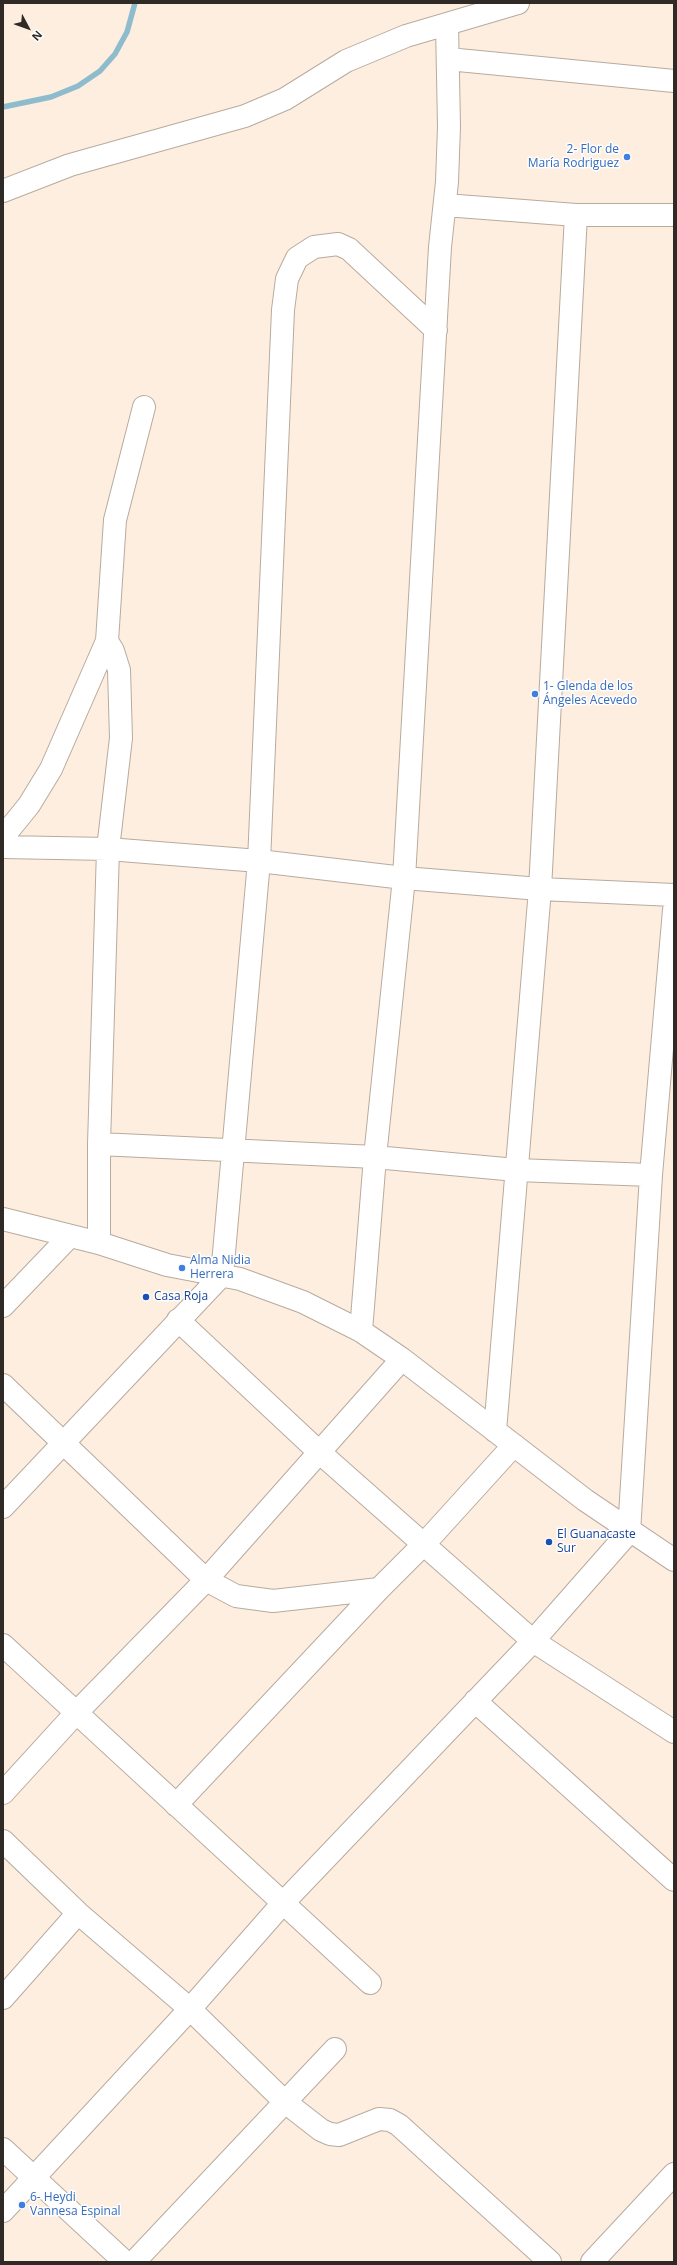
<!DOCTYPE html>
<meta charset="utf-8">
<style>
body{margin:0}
#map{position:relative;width:677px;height:2265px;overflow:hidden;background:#fdeee0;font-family:"Open Sans",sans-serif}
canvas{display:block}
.frame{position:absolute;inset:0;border:4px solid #2f2a25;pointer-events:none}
.north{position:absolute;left:8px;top:8px;width:40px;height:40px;-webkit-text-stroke:3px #fefefe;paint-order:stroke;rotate:131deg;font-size:11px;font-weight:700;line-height:16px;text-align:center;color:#2f2a25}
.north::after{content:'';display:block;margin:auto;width:14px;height:18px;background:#2f2a25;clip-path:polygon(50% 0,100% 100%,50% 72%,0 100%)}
</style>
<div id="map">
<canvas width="677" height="2265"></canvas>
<div class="frame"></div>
<div class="north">N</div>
</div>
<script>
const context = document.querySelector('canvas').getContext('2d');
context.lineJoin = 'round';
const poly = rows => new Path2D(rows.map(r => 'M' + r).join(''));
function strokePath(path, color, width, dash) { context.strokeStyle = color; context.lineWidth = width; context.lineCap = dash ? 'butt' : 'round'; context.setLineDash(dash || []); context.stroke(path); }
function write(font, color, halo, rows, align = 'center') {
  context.font = font + ' "Open Sans",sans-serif'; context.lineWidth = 3; context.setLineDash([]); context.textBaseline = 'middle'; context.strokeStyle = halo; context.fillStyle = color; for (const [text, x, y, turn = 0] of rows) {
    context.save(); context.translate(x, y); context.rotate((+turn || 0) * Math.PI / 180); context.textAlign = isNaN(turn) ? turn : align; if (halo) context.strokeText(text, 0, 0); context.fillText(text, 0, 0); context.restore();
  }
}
strokePath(poly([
 [3,107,51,97,78,86,100,71,115,54,127,32,135,3]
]), '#8ebccd', 5.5);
const minor = poly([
 [448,59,674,81],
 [3,191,70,165,245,116,285,99,346,61,406,36,518,3],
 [445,205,576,215,674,215],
 [3,837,29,805,51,769,107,641],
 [3,847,108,849,259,861,404,878,540,889,674,895],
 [99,1144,375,1157,516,1170,651,1175],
 [3,1219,99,1243,167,1265,240,1279,303,1302,361,1331,402,1359,585,1500,674,1560],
 [99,1243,99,1144,108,849,121,738,119,670,113,651,107,641,115,520,144,407],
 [3,1306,70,1236],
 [178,1320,318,1451,533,1641,674,1732],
 [361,1331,375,1157,404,878,440,247,447,182,449,127,447,24],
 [3,1385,206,1580,236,1596,273,1601,379,1589],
 [495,1431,540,889,576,215],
 [3,1507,222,1275,259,861,283,310,287,279,297,258,314,247,338,244,349,249,436,330],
 [3,1645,370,1983],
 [475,1701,674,1880],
 [3,1793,76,1713,206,1580,402,1359],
 [176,1805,379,1589,425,1543,514,1445],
 [3,1841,78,1913,190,2009,285,2102,321,2130,330,2134,339,2135,379,2119,390,2120,399,2125,550,2262],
 [3,1998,78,1913],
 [3,2149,125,2262],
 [3,2211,190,2009,283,1903,533,1641,629,1532,651,1175,674,910],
 [134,2262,335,2049],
 [592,2262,674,2174]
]);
strokePath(minor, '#b8ab9e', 24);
strokePath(minor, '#fff', 22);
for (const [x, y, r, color] of [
 [627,157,4,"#3f7fe0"],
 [535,694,4,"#3f7fe0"],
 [182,1268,4,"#3f7fe0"],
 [146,1297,4,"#1a4fb4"],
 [549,1542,4,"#1a4fb4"],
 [22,2205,4,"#3f7fe0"]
]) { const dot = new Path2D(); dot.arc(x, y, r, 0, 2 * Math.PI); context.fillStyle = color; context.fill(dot); strokePath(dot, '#fefefe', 1.5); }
write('12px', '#366cbe', '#fefefe', [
 ["2- Flor de",619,150,"right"],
 ["María Rodriguez",619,164,"right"],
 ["1- Glenda de los",543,687],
 ["Ángeles Acevedo",543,701],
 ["Alma Nidia",190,1261],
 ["Herrera",190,1275],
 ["6- Heydi",30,2198],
 ["Vannesa Espinal",30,2212]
], 'left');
write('12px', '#164399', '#fefefe', [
 ["Casa Roja",154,1297],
 ["El Guanacaste",557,1535],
 ["Sur",557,1549]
], 'left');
</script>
